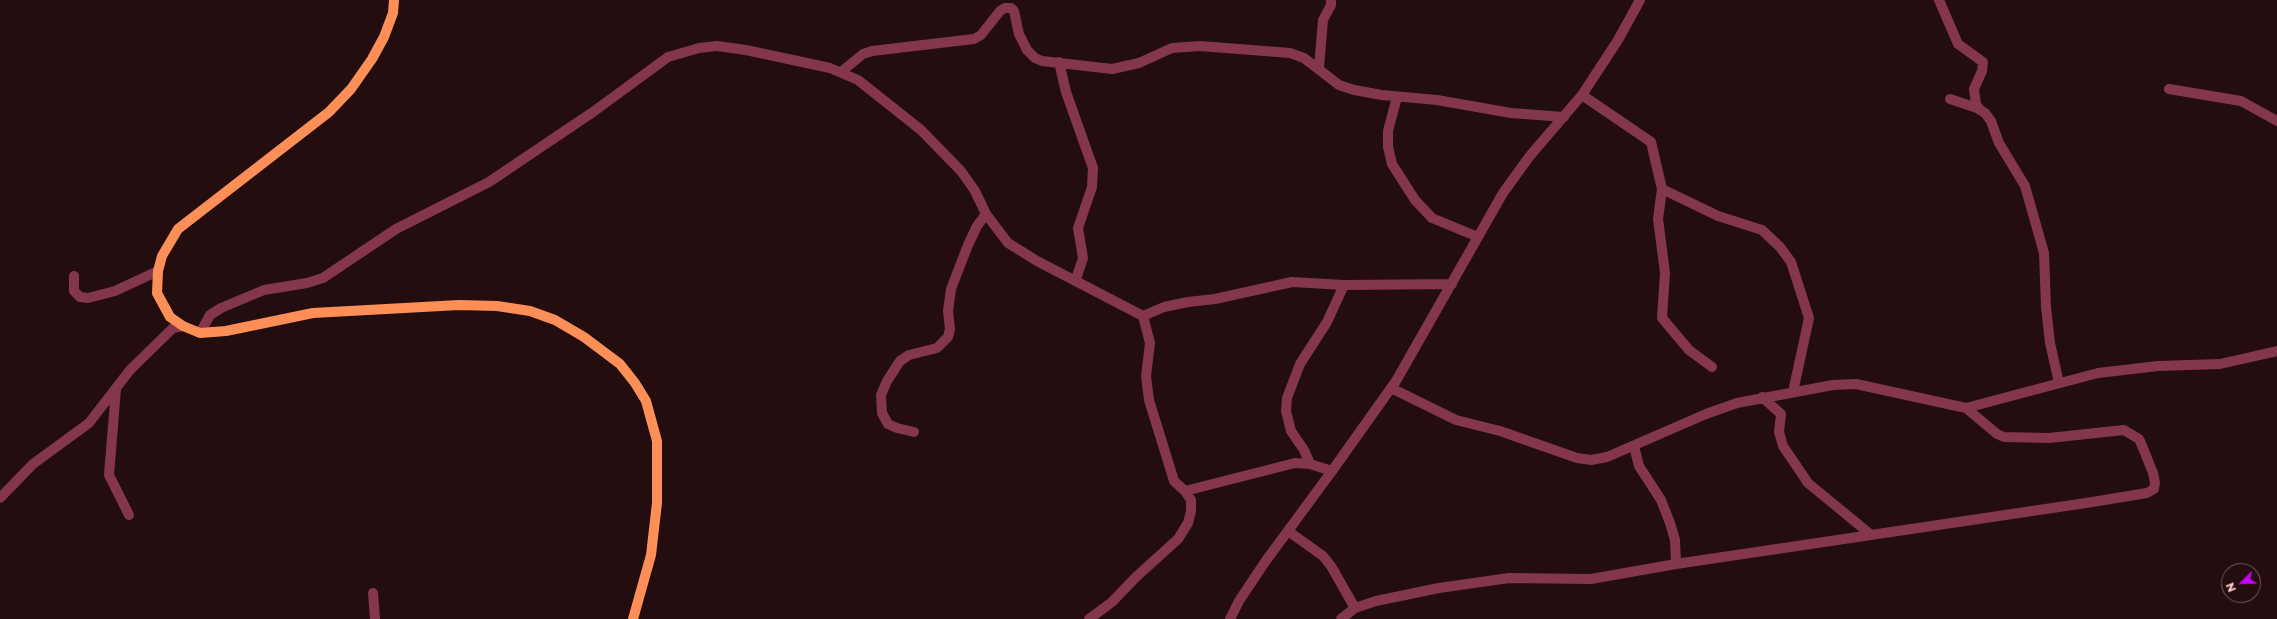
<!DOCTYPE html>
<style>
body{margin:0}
#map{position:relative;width:2277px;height:619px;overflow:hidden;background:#230d0f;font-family:Montserrat,sans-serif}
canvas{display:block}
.north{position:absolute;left:2221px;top:563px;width:40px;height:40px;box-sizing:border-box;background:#230d0f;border:1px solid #7b5b5f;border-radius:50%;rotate:247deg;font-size:11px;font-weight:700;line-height:16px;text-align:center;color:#ffcfd7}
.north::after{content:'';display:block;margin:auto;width:14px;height:18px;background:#cb00fa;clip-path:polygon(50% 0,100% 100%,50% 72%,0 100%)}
</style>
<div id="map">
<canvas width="2277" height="619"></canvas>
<div class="north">N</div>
</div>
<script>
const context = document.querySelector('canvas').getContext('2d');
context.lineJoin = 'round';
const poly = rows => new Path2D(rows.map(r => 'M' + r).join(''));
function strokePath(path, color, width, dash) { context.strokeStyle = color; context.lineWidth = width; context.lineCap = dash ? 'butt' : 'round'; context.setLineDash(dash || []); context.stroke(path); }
strokePath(poly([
 [1939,0,1958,44,1983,62,1982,71,1974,89,1976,104,1980,110],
 [1059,62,1066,92,1093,168,1092,187,1078,228,1083,258,1076,279],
 [1319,67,1323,20,1331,5,1331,0],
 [841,72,863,54,872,51,974,39,981,35,1000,11,1005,8,1011,8,1014,11,1019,34,1027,50,1035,58,1042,61,1112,69,1139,63,1172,48,1200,46,1290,53,1304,58,1339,85,1354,90,1382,95,1437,100,1511,113,1564,117],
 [2169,89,2241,101,2277,121],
 [1582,95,1651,142,1662,189,1658,219,1665,273,1662,318,1689,350,1712,367],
 [1397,97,1388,131,1388,147,1392,164,1415,200,1432,218,1478,237],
 [1950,99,1977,108,1985,113,1991,121,1999,143,2025,186,2044,253,2046,307,2050,343,2059,383],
 [1662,189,1718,216,1762,230,1780,247,1791,262,1809,318,1793,392],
 [74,276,74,291,80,297,88,298,115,291,158,271],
 [1143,316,1164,307,1188,302,1215,299,1292,282,1344,285,1452,284],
 [200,333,210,315,221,308,264,290,307,283,323,278,396,229,489,182,593,112,668,57,699,48,717,46,746,50,830,68,858,80,921,130,961,171,975,191,986,214,1008,243,1037,261,1143,316,1150,343,1146,376,1149,400,1174,481,1185,491,1295,463,1310,464,1332,471,1396,381,1503,193,1529,157,1582,95,1618,40,1640,0],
 [1391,388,1456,420,1500,431,1577,458,1591,460,1607,457,1706,414,1737,403,1833,385,1856,384,1966,408,2098,373,2158,366,2220,364,2277,351],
 [116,389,109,475,129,515],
 [1762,397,1781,414,1779,432,1783,446,1808,483,1870,534],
 [914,432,897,428,888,424,882,413,881,395,887,381,900,361,909,355,937,348,948,337,950,329,948,311,951,289,968,245,977,226,986,214],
 [1634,446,1639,466,1661,500,1670,523,1675,540,1676,564],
 [1310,464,1304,450,1291,431,1286,411,1287,398,1300,364,1327,322,1344,285],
 [0,498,33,464,89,423,130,370,173,328,183,326],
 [1288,531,1323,556,1331,566,1355,608],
 [373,593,375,619],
 [1089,619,1112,602,1136,577,1178,539,1188,523,1191,511,1191,500,1185,491],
 [1230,619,1239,601,1265,562,1332,471],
 [1341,619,1355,608,1376,601,1439,588,1509,578,1591,579,1676,564,2086,503,2147,493,2154,489,2155,483,2153,473,2143,448,2139,439,2124,430,2049,438,2004,437,1997,434,1966,408]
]), '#84364a', 10);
strokePath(poly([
 [394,0,393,13,384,37,372,59,351,89,329,112,178,229,162,256,158,271,157,293,170,317,183,326,200,333,226,331,313,313,459,305,497,306,530,311,555,320,584,337,620,364,635,383,646,401,657,441,657,503,651,555,633,619]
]), '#ff8f56', 10);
</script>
